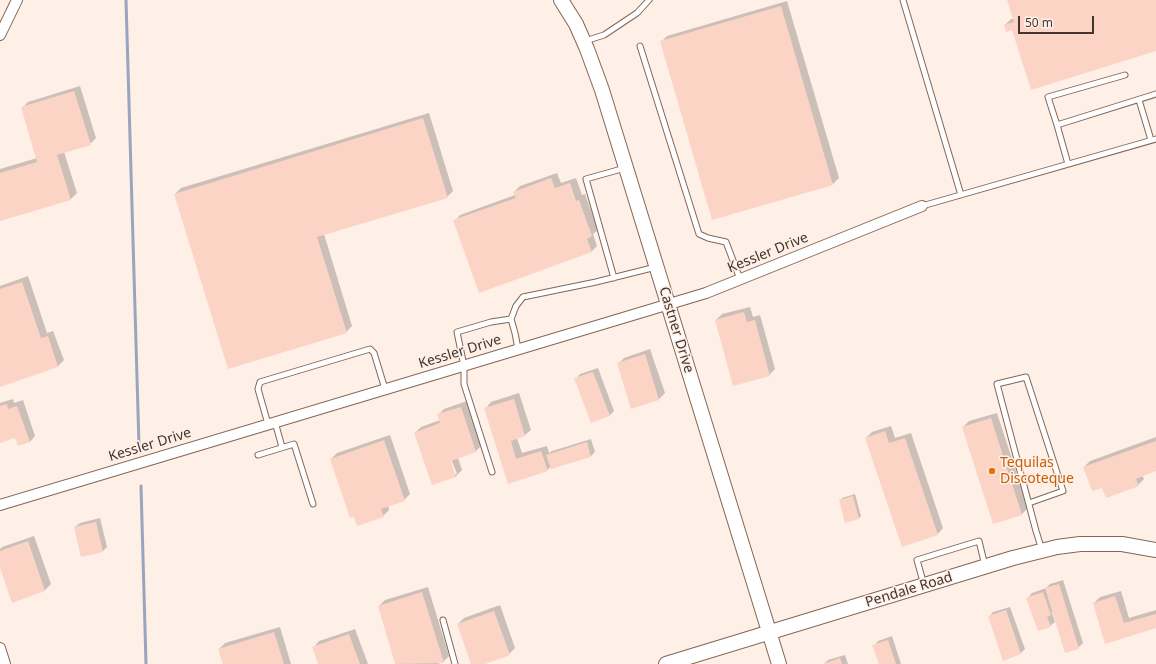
<!DOCTYPE html>
<style>
body{margin:0}
#map{position:relative;width:1156px;height:664px;overflow:hidden;background:#feefe7;font-family:"Noto Sans",sans-serif}
canvas{display:block}
.scale{position:absolute;left:1018px;top:16px;width:76px;height:18px;box-sizing:border-box;border:2px solid #44362f;border-top:0;padding-left:5px;font-size:12px;line-height:14px;white-space:nowrap;color:#44362f;-webkit-text-stroke:3px #feefe7;paint-order:stroke}
</style>
<div id="map">
<canvas width="1156" height="664"></canvas>
<div class="scale">50 m</div>
</div>
<script>
const context = document.querySelector('canvas').getContext('2d');
context.lineJoin = 'round';
function fill(path, color) { context.fillStyle = color; context.fill(path, 'evenodd'); }
const poly = rows => new Path2D(rows.map(r => 'M' + r).join(''));
function strokePath(path, color, width, dash) { context.strokeStyle = color; context.lineWidth = width; context.lineCap = dash ? 'butt' : 'round'; context.setLineDash(dash || []); context.stroke(path); }
function write(font, color, halo, rows, align = 'center') {
  context.font = font + ' "Noto Sans",sans-serif'; context.lineWidth = 3; context.setLineDash([]); context.textBaseline = 'middle'; context.strokeStyle = halo; context.fillStyle = color; for (const [text, x, y, turn = 0] of rows) {
    context.save(); context.translate(x, y); context.rotate((+turn || 0) * Math.PI / 180); context.textAlign = isNaN(turn) ? turn : align; if (halo) context.strokeText(text, 0, 0); context.fillText(text, 0, 0); context.restore();
  }
}
fill(poly([
 [1008,0,1156,0,1156,50,1013,28,1005,25,1011,19,1014,19],
 [787,1,839,178,833,184,661,42,667,36],
 [80,86,96,138,90,144,64,152,77,193,71,199,0,220,0,169,37,158,22,108,28,102],
 [429,113,453,191,447,197,324,234,352,326,346,332,175,194,181,188],
 [557,173,561,183,576,178,582,195,585,194,598,230,593,234,597,246,591,252,455,221,460,215,515,195,514,192,520,186],
 [28,276,47,333,53,331,64,360,58,366,0,386,0,286],
 [750,307,753,317,760,315,775,369,769,375,716,320,722,314],
 [650,349,665,393,659,399,632,408,618,364,624,358],
 [598,368,614,411,609,416,576,379,580,374],
 [519,393,531,430,525,435,517,438,522,453,547,446,549,453,552,451,591,439,595,452,591,456,551,468,551,467,547,470,509,482,486,408,491,402],
 [13,399,14,403,23,400,35,436,30,442,16,437,0,442,0,403],
 [467,401,482,445,476,451,458,458,462,470,456,476,432,484,415,433,421,427,440,420,438,415,444,409],
 [448,456,450,456,457,474,454,474],
 [997,413,1028,508,1022,514,994,523,963,427,969,421],
 [891,426,895,438,911,433,943,528,938,534,866,438,872,432],
 [390,435,410,494,404,500,388,505,389,510,383,516,331,459,337,453],
 [1156,437,1156,470,1142,475,1144,479,1138,485,1084,467,1090,461],
 [855,494,861,516,859,518,840,501,842,498],
 [100,518,107,547,103,551,75,527,80,523],
 [34,536,51,584,45,590,13,601,0,564,0,549,2,547],
 [1063,580,1083,643,1078,648,1053,611,1052,613,1055,622,1050,626,1028,598,1032,593,1046,588,1050,584],
 [428,587,449,656,443,662,438,664,396,664,379,606,385,600],
 [1121,591,1129,618,1156,610,1156,627,1106,642,1094,603,1100,597],
 [500,605,515,648,509,654,482,664,472,664,458,624,464,618],
 [1010,607,1025,649,1020,654,989,617,993,612],
 [280,627,291,664,224,664,219,649,225,643],
 [355,629,368,664,319,664,314,647,319,641],
 [892,636,901,664,880,664,874,646,878,641],
 [845,655,848,664,824,664,828,660]
]), '#0003');
strokePath(poly([
 [126,0,139,446],
 [141,486,146,664]
]), '#99a4bd', 3);
fill(poly([
 [1007,0,1156,0,1156,51,1031,90,1012,30,1006,32,1004,25,1014,22],
 [781,6,833,185,712,220,660,41],
 [74,91,91,145,57,155,71,200,0,221,0,173,37,162,21,107],
 [423,118,448,198,317,237,347,333,228,369,174,194],
 [551,178,555,188,570,183,576,201,579,200,592,236,587,239,592,252,479,293,453,220,516,198,513,192],
 [22,282,41,338,48,336,58,367,0,387,0,289],
 [744,312,747,322,755,320,770,376,733,386,715,320],
 [645,354,659,400,631,409,617,363],
 [593,372,610,416,591,423,574,378],
 [514,399,525,436,511,441,516,459,541,451,548,471,508,484,484,408],
 [7,404,8,409,17,406,30,442,18,446,15,438,0,443,0,406],
 [461,407,476,452,451,461,456,477,432,485,414,433,440,423,437,414],
 [991,418,1022,515,993,524,962,427],
 [885,431,889,443,905,438,938,535,902,547,865,438],
 [384,440,405,501,381,509,384,517,357,526,354,517,350,518,330,459],
 [1156,441,1156,471,1136,479,1139,486,1106,498,1102,488,1092,491,1083,467],
 [587,442,591,457,551,469,546,455],
 [853,496,859,519,845,523,839,500],
 [96,522,103,552,81,557,74,527],
 [28,541,45,591,12,603,0,567,0,551],
 [1059,584,1079,649,1065,653,1045,588],
 [422,592,444,663,395,664,378,606],
 [1043,592,1051,615,1047,617,1051,627,1038,631,1026,598],
 [1115,596,1124,623,1156,614,1156,628,1105,644,1093,603],
 [1006,610,1021,654,1003,661,988,616],
 [494,611,510,655,485,664,471,664,457,624],
 [274,632,284,664,223,664,218,649],
 [349,634,360,664,318,664,312,647],
 [888,640,896,664,879,664,872,645],
 [840,658,842,664,823,664]
]), '#fbd4c6');
const lane = poly([
 [903,0,961,195],
 [585,41,604,35,637,13,649,0],
 [640,46,699,234,708,238,726,242,740,279],
 [1139,100,1151,140],
 [1057,125,1048,97,1125,75],
 [1068,164,1057,125,1156,94],
 [922,206,1156,139],
 [614,278,586,179,625,168],
 [511,319,516,306,523,297,596,282,656,267],
 [275,422,282,447],
 [268,424,258,389,260,382,370,349,374,353,385,389],
 [258,455,294,444,313,504],
 [492,472,464,384,464,366,457,332,491,322,511,319,515,333,518,349],
 [1029,503,1063,491,1026,377,997,384,1036,531,1042,550],
 [924,585,917,560,979,541,985,566],
 [443,620,455,664]
]);
const street = poly([
 [0,35,17,0],
 [0,505,706,293,922,206],
 [0,648,5,664]
]);
const secondary = poly([
 [561,0,576,24,587,49,602,90,779,664],
 [666,664,1013,558,1057,547,1080,544,1122,544,1156,550]
]);
strokePath(lane, '#856555', 7);
strokePath(street, '#856555', 12);
strokePath(secondary, '#856555', 16);
strokePath(lane, '#fff', 5);
strokePath(street, '#fff', 10);
strokePath(secondary, '#fff', 14);
for (const [x, y, r, color] of [
 [992,471,4,"#e8710a"]
]) { const dot = new Path2D(); dot.arc(x, y, r, 0, 2 * Math.PI); context.fillStyle = color; context.fill(dot); strokePath(dot, '#feefe7', 1.5); }
write('14px', '#44362f', '#feefe7', [
 ["Kessler Drive",768,253,-22],
 ["Castner Drive",676,330,73],
 ["Kessler Drive",460,352,-17],
 ["Kessler Drive",150,445,-17],
 ["Pendale Road",909,590,-17]
]);
write('14px', '#c56008', '#feefe7', [
 ["Tequilas",1000,463],
 ["Discoteque",1000,479]
], 'left');
</script>
